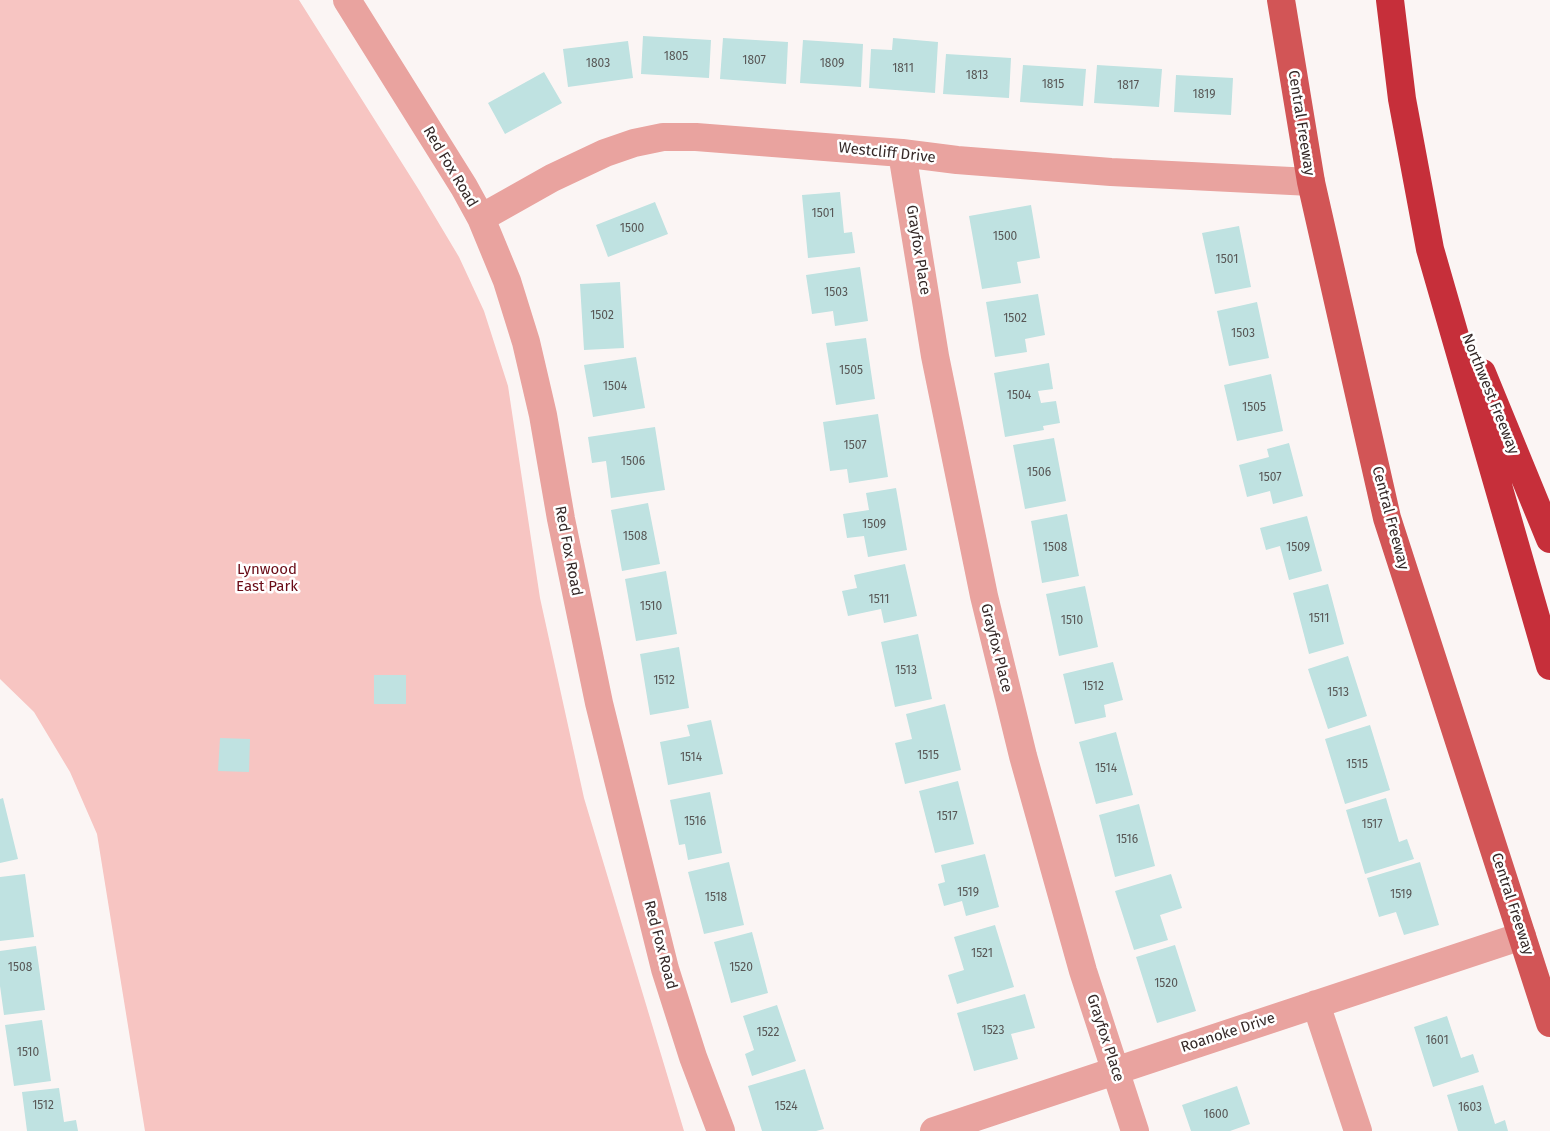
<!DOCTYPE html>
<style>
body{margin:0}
canvas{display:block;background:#fbf5f4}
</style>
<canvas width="1550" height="1131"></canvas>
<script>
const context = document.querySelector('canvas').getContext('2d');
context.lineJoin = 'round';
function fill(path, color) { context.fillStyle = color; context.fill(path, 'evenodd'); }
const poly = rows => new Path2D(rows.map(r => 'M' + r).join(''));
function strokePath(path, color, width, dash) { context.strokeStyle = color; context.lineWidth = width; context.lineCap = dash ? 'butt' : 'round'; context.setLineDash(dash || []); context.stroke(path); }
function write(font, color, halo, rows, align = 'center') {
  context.font = font + ' "Fira Sans",sans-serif'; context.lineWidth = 5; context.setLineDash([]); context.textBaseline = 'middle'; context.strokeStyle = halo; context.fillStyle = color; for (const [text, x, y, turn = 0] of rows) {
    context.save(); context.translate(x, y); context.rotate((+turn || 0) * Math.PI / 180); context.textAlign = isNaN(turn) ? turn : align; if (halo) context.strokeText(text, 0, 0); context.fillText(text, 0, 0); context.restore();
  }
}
fill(poly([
 [0,0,299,0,419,190,459,257,484,311,508,386,540,598,584,798,684,1131,145,1131,97,834,70,772,34,712,0,679]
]), '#f7c5c2');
fill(poly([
 [643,36,711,40,709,78,641,74],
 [723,38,788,42,786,84,720,79],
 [893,38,938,42,935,93,869,88,871,49,892,50],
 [803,40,863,44,861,87,800,83],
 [628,41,633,78,568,87,563,49],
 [946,54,1011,58,1009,98,943,94],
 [1023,65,1086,69,1083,106,1020,102],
 [1097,65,1162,69,1159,107,1094,103],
 [544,72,562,103,505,134,488,103],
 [1176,75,1233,78,1231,115,1174,112],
 [840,192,844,233,852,232,855,253,808,258,802,195],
 [655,202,668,234,608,257,596,225],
 [1031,205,1040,258,1017,262,1021,283,982,289,969,216],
 [1239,226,1251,287,1215,294,1202,233],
 [860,267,868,321,835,326,833,311,812,314,806,275],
 [620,282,624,348,584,350,580,284],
 [1038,294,1045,335,1025,339,1027,352,995,357,986,302],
 [1257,302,1269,358,1229,366,1217,311],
 [866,338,875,399,836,405,826,343],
 [636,357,645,408,593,417,584,365],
 [1049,363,1053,389,1038,391,1041,403,1056,401,1060,423,1043,426,1044,430,1005,437,994,373],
 [1271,374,1283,431,1237,441,1224,385],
 [878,414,888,477,849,483,847,469,830,471,823,422],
 [655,427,665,490,611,498,606,461,592,463,588,437],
 [1054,438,1066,501,1025,509,1013,445],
 [1289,443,1303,496,1273,504,1270,491,1247,497,1239,465,1269,457,1267,449],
 [896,488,907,550,868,557,864,536,847,538,843,514,869,510,866,493],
 [648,503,660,564,622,571,611,510],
 [1067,514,1079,576,1042,583,1031,521],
 [1307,516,1322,571,1289,580,1280,546,1266,550,1260,528],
 [905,564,917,616,884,623,881,609,848,616,842,591,857,588,854,575],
 [666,571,677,634,636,641,625,579],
 [1328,584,1344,644,1309,654,1293,593],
 [1085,586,1098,647,1059,656,1046,594],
 [918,634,932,699,895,707,881,642],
 [679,647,689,708,650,715,640,654],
 [1348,656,1367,716,1328,729,1308,669],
 [1113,662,1123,700,1104,705,1106,717,1075,724,1063,674],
 [374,675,406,675,406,704,374,704],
 [945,704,961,770,905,784,895,743,912,739,906,714],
 [711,720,723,774,668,785,660,742,690,736,687,725],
 [1370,725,1390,790,1345,804,1325,739],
 [1116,732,1133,795,1096,804,1079,742],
 [220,738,250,739,249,772,218,771],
 [958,781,974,844,935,853,919,791],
 [710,792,722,853,688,860,685,844,679,845,670,800],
 [3,798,18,859,0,863,0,799],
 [1386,798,1399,842,1407,839,1414,859,1365,874,1346,810],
 [1139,804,1155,866,1115,877,1099,815],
 [985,854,999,907,966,916,962,901,944,906,938,884,945,882,941,865],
 [729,862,744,925,704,934,688,872],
 [1420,862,1439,925,1404,935,1396,912,1379,917,1367,878],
 [25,874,34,937,0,941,0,877],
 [1171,874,1182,908,1160,915,1168,940,1134,950,1115,891],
 [995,925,1014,987,957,1004,948,975,964,970,954,937],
 [752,932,768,993,731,1003,714,942],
 [1175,945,1196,1011,1157,1023,1136,957],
 [36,946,45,1010,4,1015,0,986,0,951],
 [1025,994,1035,1028,1011,1034,1018,1059,974,1071,957,1013],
 [777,1005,796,1061,752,1076,745,1054,754,1050,743,1016],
 [1447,1016,1461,1058,1473,1054,1479,1072,1433,1087,1414,1027],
 [42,1020,51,1081,14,1086,5,1025],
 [805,1069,824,1129,816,1131,762,1131,748,1086],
 [1483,1085,1495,1124,1505,1120,1508,1131,1458,1131,1447,1095],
 [1237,1086,1250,1124,1230,1131,1191,1131,1182,1105],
 [59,1088,64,1122,76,1120,78,1131,27,1131,22,1092]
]), '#bfe2e1');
strokePath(poly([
 [347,0,464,187,481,218,507,281,526,342,543,415,561,519,599,703,665,969,693,1057,721,1131],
 [902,153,935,356,984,596,1023,756,1083,971,1135,1131],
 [481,218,552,178,605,153,634,143,663,137,696,137,773,143,902,153,957,160,1111,172,1311,182],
 [1316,1004,1358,1131],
 [934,1131,1522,936]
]), '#e9a39f', 28);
strokePath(poly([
 [1281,0,1311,182,1387,518,1550,1023]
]), '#d25556', 28);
strokePath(poly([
 [1390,0,1402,99,1430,249,1550,666],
 [1482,373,1550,539]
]), '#c62f3a', 28);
write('12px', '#585756', null, [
 ["1805",676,57],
 ["1807",754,61],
 ["1803",598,64],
 ["1809",832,64],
 ["1811",903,69],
 ["1813",977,76],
 ["1815",1053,85],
 ["1817",1128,86],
 ["1819",1204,95],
 ["1501",823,214],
 ["1500",632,229],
 ["1500",1005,237],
 ["1501",1227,260],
 ["1503",836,293],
 ["1502",602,316],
 ["1502",1015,319],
 ["1503",1243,334],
 ["1505",851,371],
 ["1504",615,387],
 ["1504",1019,396],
 ["1505",1254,408],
 ["1507",855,446],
 ["1506",633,462],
 ["1506",1039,473],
 ["1507",1270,478],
 ["1509",874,525],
 ["1508",635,537],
 ["1508",1055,548],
 ["1509",1298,548],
 ["1511",879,600],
 ["1510",651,607],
 ["1511",1319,619],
 ["1510",1072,621],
 ["1513",906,671],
 ["1512",664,681],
 ["1512",1093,687],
 ["1513",1338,693],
 ["1515",928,756],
 ["1514",691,758],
 ["1515",1357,765],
 ["1514",1106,769],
 ["1517",947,817],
 ["1516",695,822],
 ["1517",1372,825],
 ["1516",1127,840],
 ["1519",968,893],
 ["1519",1401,895],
 ["1518",716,898],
 ["1521",982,954],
 ["1508",20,968],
 ["1520",741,968],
 ["1520",1166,984],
 ["1523",993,1031],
 ["1522",768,1033],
 ["1601",1437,1041],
 ["1510",28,1053],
 ["1512",43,1106],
 ["1524",786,1107],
 ["1603",1470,1108],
 ["1600",1216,1115]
]);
write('15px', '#352928', '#fff', [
 ["Central Freeway",1301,123,81],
 ["Westcliff Drive",887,153,6],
 ["Red Fox Road",450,167,59],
 ["Grayfox Place",918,250,81],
 ["Northwest Freeway",1490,394,68],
 ["Central Freeway",1390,518,75],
 ["Red Fox Road",568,551,79],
 ["Grayfox Place",996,648,76],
 ["Central Freeway",1512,904,72],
 ["Red Fox Road",660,945,75],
 ["Roanoke Drive",1228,1033,-18],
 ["Grayfox Place",1105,1038,72]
]);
write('15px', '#690b16', '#fff', [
 ["Lynwood",267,570],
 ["East Park",267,587]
]);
</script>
